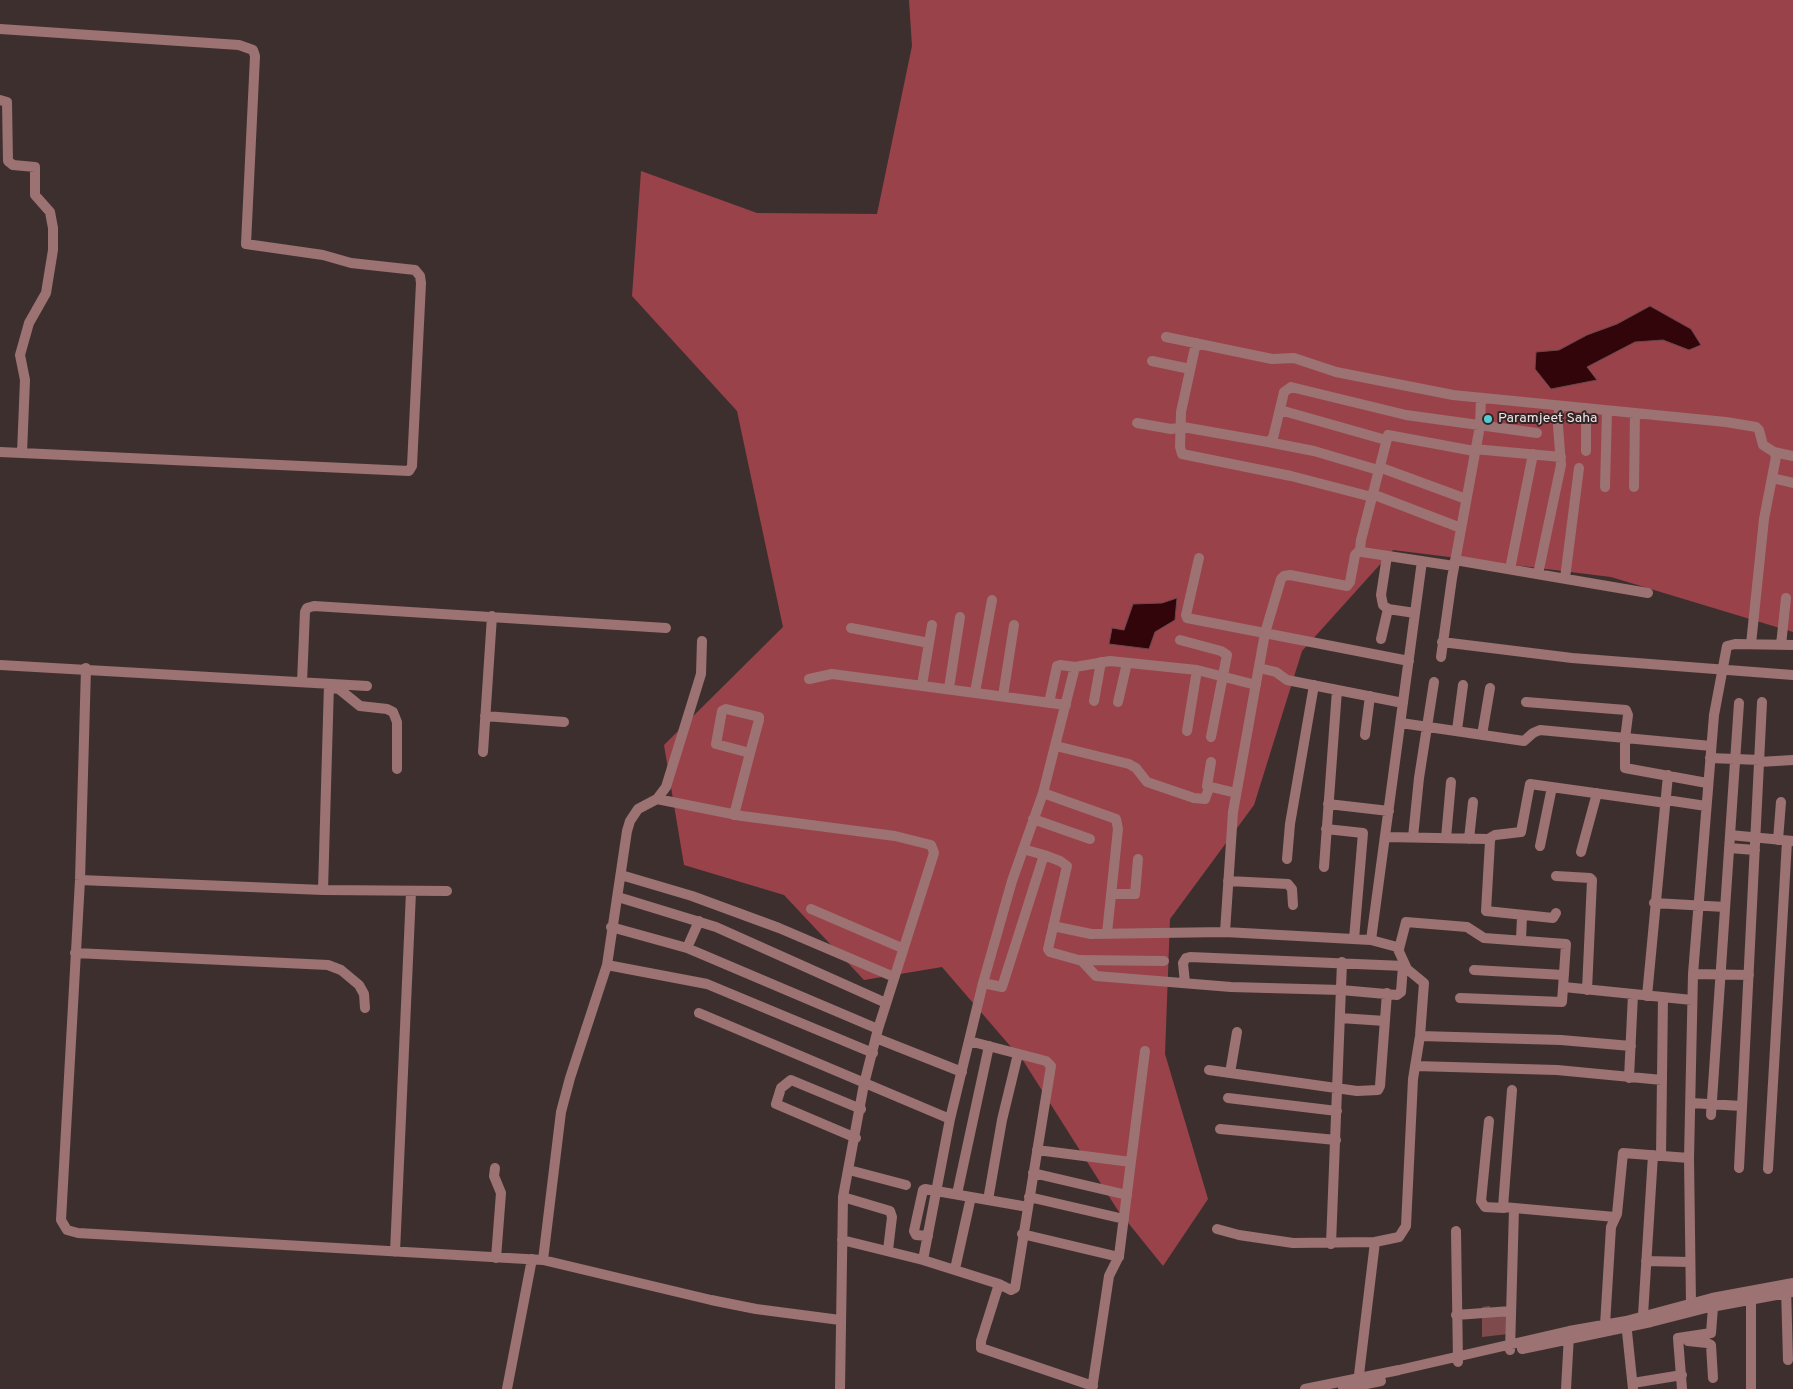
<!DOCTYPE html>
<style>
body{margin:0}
canvas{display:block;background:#3e2f2f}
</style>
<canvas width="1793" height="1389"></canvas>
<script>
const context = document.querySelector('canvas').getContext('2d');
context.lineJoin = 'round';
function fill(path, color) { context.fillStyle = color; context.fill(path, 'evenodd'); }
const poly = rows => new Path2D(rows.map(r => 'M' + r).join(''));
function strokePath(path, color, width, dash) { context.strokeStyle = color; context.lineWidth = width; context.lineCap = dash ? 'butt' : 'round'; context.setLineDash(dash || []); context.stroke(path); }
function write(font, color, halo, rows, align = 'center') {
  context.font = font + ' Overpass,sans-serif'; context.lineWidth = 4; context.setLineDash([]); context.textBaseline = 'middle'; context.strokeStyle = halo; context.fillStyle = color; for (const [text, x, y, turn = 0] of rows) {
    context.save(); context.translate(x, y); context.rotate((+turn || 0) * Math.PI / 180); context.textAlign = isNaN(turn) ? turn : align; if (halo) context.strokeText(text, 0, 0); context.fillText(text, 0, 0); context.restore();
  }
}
fill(poly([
 [1490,1306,1490,1312,1507,1311,1508,1334,1482,1337,1482,1307]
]), '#7f4a4c');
fill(poly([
 [909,0,1793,0,1793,632,1611,577,1393,550,1302,651,1254,805,1170,919,1165,1054,1208,1199,1163,1266,1117,1209,1024,1062,942,967,864,980,784,895,684,865,664,745,783,627,737,411,632,296,641,171,757,213,877,214,912,46]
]), '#9a4249');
const water = poly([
 [1650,306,1691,329,1701,345,1689,350,1663,340,1635,342,1587,367,1597,380,1551,389,1535,369,1536,352,1559,350,1587,335,1617,324,1650,306],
 [1177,598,1175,620,1155,632,1149,649,1109,644,1112,628,1124,630,1133,604,1162,603,1177,598]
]);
fill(water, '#32050b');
strokePath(water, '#6a484c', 1);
strokePath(poly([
 [0,29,239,45,253,50,255,56,246,244,323,255,351,263,415,270,420,276,421,283,412,466,409,471,0,452],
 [0,100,7,102,8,161,13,165,35,167,35,195,50,212,53,228,53,250,46,293,29,323,20,355,25,380,22,453],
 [1166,337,1272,359,1294,358,1336,372,1453,395,1726,422,1756,427,1759,430,1763,445,1774,452,1776,457,1764,519,1751,644],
 [1196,343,1181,412,1180,447,1182,454,1291,476,1372,497],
 [1152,361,1190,369],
 [1586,409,1586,451],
 [1280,410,1386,440],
 [1137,423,1171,429,1183,427,1268,442,1273,438,1284,392,1291,387,1406,415,1537,433],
 [1268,442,1314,451,1378,470],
 [1474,449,1561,457],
 [1774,452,1793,456],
 [1379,467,1466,499],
 [1772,478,1793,483],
 [1605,487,1607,411],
 [1634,487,1635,414],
 [1372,494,1461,528],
 [1387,556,1381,595,1383,605,1388,609],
 [1199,558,1186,615,1187,618,1409,661],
 [1455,560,1648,593],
 [1454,566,1362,552,1360,549,1361,540,1388,435,1474,451],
 [1510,569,1533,454],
 [1538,574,1561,465,1558,426,1559,406],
 [1565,578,1579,468],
 [851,628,929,643],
 [1381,639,1388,609,1415,613],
 [1180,640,1221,651,1227,655,1211,737],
 [1442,642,1572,658,1793,675],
 [1781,645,1786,598],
 [1441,657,1452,578,1480,426,1481,398],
 [0,665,367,686],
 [86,668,80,880,61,1220,67,1230,78,1233,543,1260,711,1300,756,1309,840,1320],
 [1259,668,1276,672,1287,680,1403,703],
 [809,679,832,674,1066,705],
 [302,682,305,612,307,608,314,606,666,628],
 [922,685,932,625],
 [332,688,339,689,360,706,387,709,393,712,397,722,397,769],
 [949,688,960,617],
 [975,692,992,600],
 [1003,696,1014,625],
 [1094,701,1101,662],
 [1118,702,1127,663],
 [1526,702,1626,710,1628,715,1625,739,1625,768,1707,783],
 [1049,703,1057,666,1060,665,1075,667],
 [485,716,564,722],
 [1401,723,1524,741,1533,733,1540,730,1711,746],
 [1457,730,1463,685],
 [1187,731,1197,670],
 [1365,735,1370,696],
 [1482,735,1490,688],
 [1056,746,1129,764,1136,768,1147,782,1194,798,1205,799,1209,788],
 [483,752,492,616],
 [1710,758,1760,760],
 [1211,762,1207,786,1236,793],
 [1759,762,1793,760],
 [1043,793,1075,667,1110,661,1197,670,1256,685],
 [657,799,742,816,895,836,931,845,933,850,934,853,878,1029,864,1084,843,1197,840,1389],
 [1666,800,1706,806],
 [1328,804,1389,811],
 [734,815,750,753,759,720,759,717,726,709,722,711,716,744,750,753],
 [1033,819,1090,839],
 [1326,829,1363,833,1354,939],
 [1730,835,1793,841],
 [1386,837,1487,839,1490,841,1486,911,1553,918,1556,913],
 [1413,837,1419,778,1434,682],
 [1446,838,1451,782],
 [1469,839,1473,802],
 [1488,839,1495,835,1521,832,1530,784,1666,803],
 [1778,840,1781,802],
 [1540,846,1552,787],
 [1729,848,1755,850],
 [1581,852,1597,793],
 [1044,855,1060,861,1067,866,1048,949,1050,952,1082,961,1096,976,1231,987,1341,990,1397,995,1401,992,1403,966],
 [1287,859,1290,824,1314,685],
 [1324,867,1337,690],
 [621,875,692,896,779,928,894,977],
 [1556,876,1590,878,1592,880,1587,990],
 [80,880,323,890,447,891],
 [1228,881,1288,884,1292,889,1293,905],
 [323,890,329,684],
 [1111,894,1135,894,1138,859],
 [618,897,716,927,886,1003],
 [1654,903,1725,907],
 [811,909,902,948],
 [1053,926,1091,934,1225,932,1371,940,1397,947,1407,969,1424,983,1420,1036,1413,1079,1406,1226,1399,1237,1375,1242,1293,1243,1239,1235,1217,1229],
 [611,927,687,948,878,1029],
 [1225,932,1233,812,1265,633,1281,579,1284,576,1290,575,1347,586,1350,582,1355,555,1360,550],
 [1371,940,1422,561],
 [1521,940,1522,916],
 [687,948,699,921],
 [1399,949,1406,922,1467,927,1484,938,1566,944,1562,1002,1460,998],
 [75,953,328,965,341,970,359,985,364,994,365,1008],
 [1080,960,1164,961],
 [607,965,707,984,873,1053],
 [1474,970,1564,975],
 [1693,974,1749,975],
 [983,983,1002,987,1044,855,1023,849],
 [1185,983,1183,963,1186,958,1190,957,1404,966],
 [1564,987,1692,1000],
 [1647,996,1668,775],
 [699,1013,950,1119],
 [1340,1018,1385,1021],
 [1420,1036,1561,1040,1631,1046],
 [876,1038,962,1072],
 [1415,1066,1557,1070,1662,1080],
 [1209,1070,1357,1091,1378,1090,1380,1086,1387,993],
 [1230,1073,1237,1032],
 [1629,1078,1633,994],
 [1512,1090,1503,1207,1615,1217],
 [1228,1098,1337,1111],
 [1691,1103,1742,1106],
 [1711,1115,1739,703],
 [1489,1121,1481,1201,1485,1207,1504,1208],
 [1220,1129,1336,1140],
 [856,1138,776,1104,781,1088,791,1080,861,1109],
 [1037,1150,1131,1162],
 [1661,1156,1663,997],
 [495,1168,494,1176,501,1193,496,1258],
 [1739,1168,1762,702],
 [1768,1169,1787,841],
 [849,1170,906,1185],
 [1033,1173,1127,1195],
 [957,1194,989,1046],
 [843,1197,890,1211,892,1217,888,1250],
 [1029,1197,1124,1219],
 [988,1200,1002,1120,1018,1054],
 [1456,1231,1458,1362],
 [1022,1234,1119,1257],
 [928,1236,916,1235,914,1231,923,1190,925,1189,1028,1207],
 [842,1240,923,1260,999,1284,1011,1290,1015,1288,1051,1066,1046,1061,969,1041],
 [1331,1244,1342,962],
 [395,1252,411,892],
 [543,1260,561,1112,570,1078,607,965,627,831,630,821,638,809,657,799,666,787,701,674,702,641],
 [923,1260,950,1119,983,983,1012,881,1043,793,1116,819,1118,829,1107,933],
 [1646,1261,1689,1262],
 [955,1269,971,1197],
 [999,1284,981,1341,981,1348,1093,1386],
 [1786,1288,1788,1360],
 [1691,1304,1689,1158,1693,974,1714,715,1727,646,1735,644,1793,645],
 [1456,1315,1511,1311],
 [1643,1315,1653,1155],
 [1626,1322,1633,1389],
 [1605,1325,1611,1227,1617,1214,1623,1153,1689,1158],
 [1688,1341,1707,1343,1711,1345,1713,1378],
 [1522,1349,1651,1322,1706,1308,1793,1292],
 [1510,1350,1514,1209],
 [1358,1383,1375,1242],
 [1633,1383,1682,1375],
 [507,1389,532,1259],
 [1092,1389,1109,1276,1119,1256,1145,1051],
 [1305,1389,1399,1370,1569,1331,1626,1321,1712,1298,1793,1283],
 [1343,1389,1381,1381],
 [1566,1389,1569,1335],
 [1682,1389,1678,1338,1711,1333,1713,1307],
 [1751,1389,1751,1295]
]), '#9c7273', 10);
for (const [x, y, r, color] of [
 [1488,419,5,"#52ccd0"]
]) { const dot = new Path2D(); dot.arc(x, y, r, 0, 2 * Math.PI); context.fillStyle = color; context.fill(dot); strokePath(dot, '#332525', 2); }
write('14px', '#eee4e4', '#332525', [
 ["Paramjeet Saha",1498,419]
], 'left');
</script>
